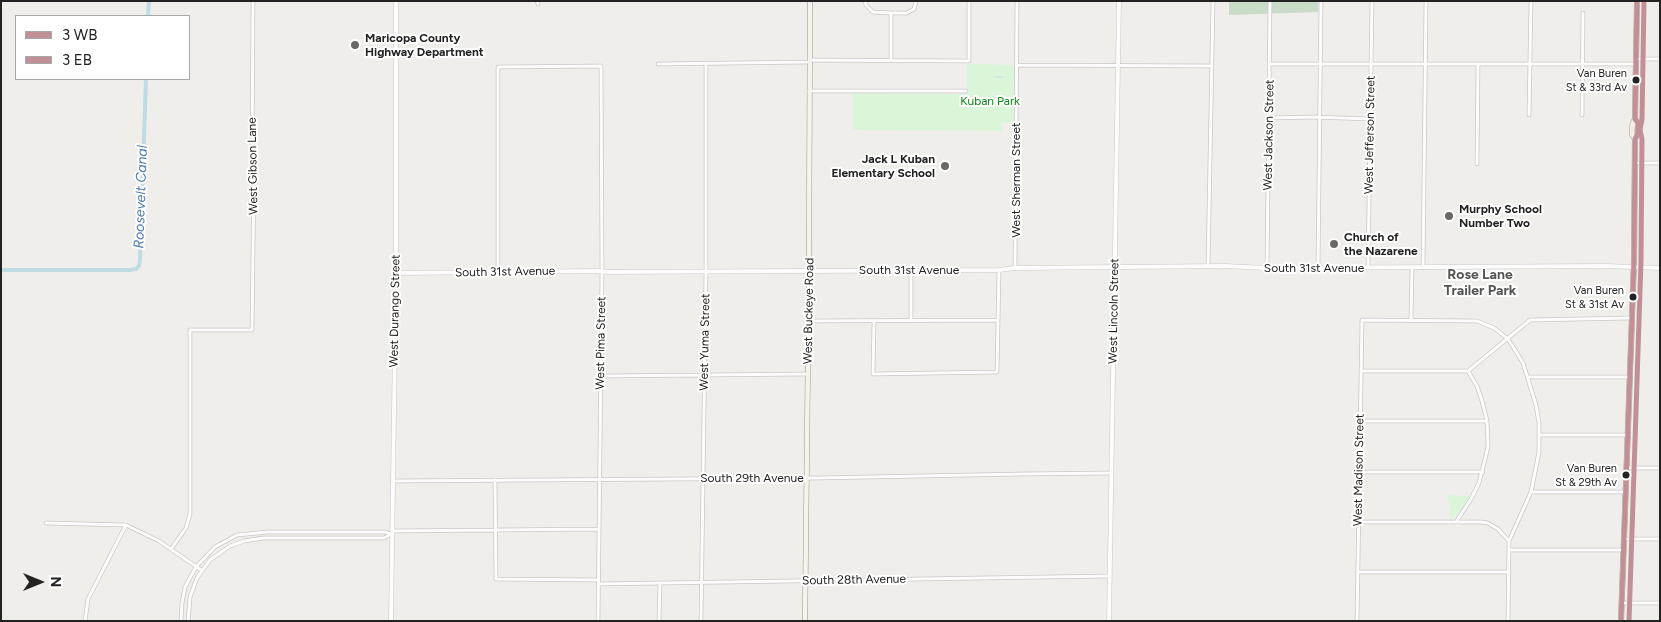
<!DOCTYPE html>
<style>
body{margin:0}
#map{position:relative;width:1661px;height:622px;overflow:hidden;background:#f0eeeb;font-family:Figtree,sans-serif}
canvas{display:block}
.frame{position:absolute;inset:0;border:2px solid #222;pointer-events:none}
.legend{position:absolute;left:15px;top:15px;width:175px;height:65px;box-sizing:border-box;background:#fff;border:1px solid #a7a7a7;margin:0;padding:6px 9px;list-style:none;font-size:15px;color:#222}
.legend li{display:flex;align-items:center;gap:10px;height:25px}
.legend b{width:25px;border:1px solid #a7a7a7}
.north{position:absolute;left:15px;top:557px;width:50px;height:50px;-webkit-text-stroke:4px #fff;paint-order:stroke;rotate:90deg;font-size:14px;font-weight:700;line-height:20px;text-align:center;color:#222}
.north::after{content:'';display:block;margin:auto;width:18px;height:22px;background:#222;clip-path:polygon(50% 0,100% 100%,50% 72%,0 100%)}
</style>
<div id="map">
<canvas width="1661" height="622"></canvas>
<div class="frame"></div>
<ul class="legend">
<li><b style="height:6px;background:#c19096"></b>3 WB</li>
<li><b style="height:6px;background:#c19096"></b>3 EB</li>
</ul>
<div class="north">N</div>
</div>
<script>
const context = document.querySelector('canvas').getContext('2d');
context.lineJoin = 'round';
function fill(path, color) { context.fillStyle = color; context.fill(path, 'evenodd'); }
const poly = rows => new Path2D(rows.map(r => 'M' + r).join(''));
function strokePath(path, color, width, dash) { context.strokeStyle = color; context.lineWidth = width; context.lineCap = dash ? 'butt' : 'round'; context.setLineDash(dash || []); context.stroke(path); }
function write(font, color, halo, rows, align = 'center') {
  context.font = font + ' Figtree,sans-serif'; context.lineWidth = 4; context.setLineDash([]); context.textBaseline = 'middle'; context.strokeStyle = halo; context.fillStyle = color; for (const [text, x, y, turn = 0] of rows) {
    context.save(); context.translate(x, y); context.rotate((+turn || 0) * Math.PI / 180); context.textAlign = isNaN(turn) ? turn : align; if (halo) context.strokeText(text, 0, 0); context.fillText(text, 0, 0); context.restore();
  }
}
fill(poly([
 [1229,1,1318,1,1318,12,1229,15]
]), '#cadbca');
fill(poly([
 [967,64,1015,65,1015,123,1002,123,1002,131,853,130,853,93,967,94],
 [1446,495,1470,496,1462,509,1452,520,1450,520,1450,504]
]), '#daf5da');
strokePath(poly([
 [996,77,997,77],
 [998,77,1003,77]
]), '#bfdbe3', 1);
strokePath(poly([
 [148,16,149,1],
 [1,270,129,270,136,269,139,266,140,259,146,79]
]), '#bfdbe3', 4);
const minor = poly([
 [537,1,538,4],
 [865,1,866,5,873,12,891,13,891,60],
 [891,13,907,13,914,9,916,1],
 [1636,59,1660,59],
 [810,60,969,61,969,1],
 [658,64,809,62],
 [1270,64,1636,64],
 [1017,65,1212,66],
 [809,91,966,91],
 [1529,115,1531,1],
 [1582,115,1583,13],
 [1269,118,1314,117,1370,119],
 [1635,163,1660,163],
 [1477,164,1478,65],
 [1208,266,1213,1],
 [1015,268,1017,1],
 [1267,268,1270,1],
 [1318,268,1321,1],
 [1368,268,1372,1],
 [1423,268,1426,1],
 [498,273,498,67,601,66,602,271,598,621],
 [911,320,911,270],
 [1411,320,1412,268],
 [809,321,998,320],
 [874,321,873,374,997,372,999,270],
 [1361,371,1468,371],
 [1468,371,1530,320,1631,318],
 [601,376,808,374],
 [1528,377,1630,377],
 [1360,421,1487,421],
 [1539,435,1627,435],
 [1626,468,1660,468],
 [1359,472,1483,472],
 [495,480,496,579,598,580],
 [392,481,817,478,1022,474,1111,473],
 [1531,492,1625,492],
 [1359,522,1481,522,1488,523,1498,529,1508,540],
 [1456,522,1471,499,1479,483,1488,447,1487,421,1482,401,1477,386,1468,371],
 [46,523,126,525,159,541,201,570],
 [392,531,599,529],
 [1624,539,1660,539],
 [171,549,186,528,190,514,190,330,252,330,254,172,252,162,253,1],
 [1509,550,1623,550],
 [1358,572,1509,572],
 [598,584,1110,576],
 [1622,603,1660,603],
 [85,621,88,599,126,525],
 [181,621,182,603,185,587,196,567,215,547,237,535,268,532,385,532,391,534],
 [188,621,190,597,197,578,210,560,230,546,244,541,263,538,384,538,391,534],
 [659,621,660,583],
 [701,621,706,271,706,63],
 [1357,621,1362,320,1477,321,1494,328,1508,339,1523,363,1536,405,1539,423,1539,452,1531,492,1509,541,1508,621]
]);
const tertiary = poly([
 [396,273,602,271,607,272,999,270,1015,268,1225,266,1267,268,1605,266,1660,268],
 [391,621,396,273,396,1],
 [1109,621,1119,1]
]);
const secondary = poly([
 [805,621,809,265,810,1]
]);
const primary = poly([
 [1635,139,1638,133,1638,123,1635,119],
 [1621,621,1634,261,1635,139,1632,134,1632,129,1633,123,1635,119,1637,1]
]);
strokePath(minor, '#c9c8c7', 4.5);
strokePath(tertiary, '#c9c8c7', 5);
strokePath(secondary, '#999a82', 5.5);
strokePath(primary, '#a79c86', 6);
strokePath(minor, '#fdfcfc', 3);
strokePath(tertiary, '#fdfcfc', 4);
strokePath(secondary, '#f4f4ed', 4.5);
strokePath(primary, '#f3ede7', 5);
strokePath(poly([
 [1621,621,1634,261,1635,139,1638,133,1638,123,1635,119,1637,1]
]), '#c19096', 5);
strokePath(poly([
 [1629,621,1641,261,1642,139,1640,130,1642,119,1644,1]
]), '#c19096', 5);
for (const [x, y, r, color] of [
 [355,45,5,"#6a6968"],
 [1636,80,4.5,"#222"],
 [945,166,5,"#6a6968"],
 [1449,216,5,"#6a6968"],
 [1334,244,5,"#6a6968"],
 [1633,297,4.5,"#222"],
 [1626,475,4.5,"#222"]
]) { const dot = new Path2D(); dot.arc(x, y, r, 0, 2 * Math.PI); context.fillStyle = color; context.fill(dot); strokePath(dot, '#fff', 2); }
write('11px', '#222', '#fff', [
 ["Van Buren",1627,74],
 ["St & 33rd Av",1627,88],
 ["Van Buren",1624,291],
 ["St & 31st Av",1624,305],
 ["Van Buren",1617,469],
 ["St & 29th Av",1617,483]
], 'right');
write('bold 12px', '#222', '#fff', [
 ["Maricopa County",365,38],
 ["Highway Department",365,52],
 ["Jack L Kuban",935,159,"right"],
 ["Elementary School",935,173,"right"],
 ["Murphy School",1459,209],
 ["Number Two",1459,223],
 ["Church of",1344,237],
 ["the Nazarene",1344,251]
], 'left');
write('12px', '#0c8416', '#fff', [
 ["Kuban Park",990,101]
]);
write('12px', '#222', '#fff', [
 ["West Jackson Street",1269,135,-89],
 ["West Jefferson Street",1370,135,-89],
 ["West Gibson Lane",253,166,-91],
 ["West Sherman Street",1016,180,-90],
 ["South 31st Avenue",1314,268],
 ["South 31st Avenue",909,270],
 ["South 31st Avenue",505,272,-1],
 ["West Durango Street",395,311,-89],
 ["West Buckeye Road",809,311,-89],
 ["West Lincoln Street",1114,311,-89],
 ["West Yuma Street",705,342,-89],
 ["West Pima Street",601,343,-89],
 ["West Madison Street",1359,470,-89],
 ["South 29th Avenue",752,478],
 ["South 28th Avenue",854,580,-1]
]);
write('italic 14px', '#4a7aab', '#fff', [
 ["Roosevelt Canal",141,197,-88]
]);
write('bold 14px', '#555', '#fff', [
 ["Rose Lane",1480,275],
 ["Trailer Park",1480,291]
]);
</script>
